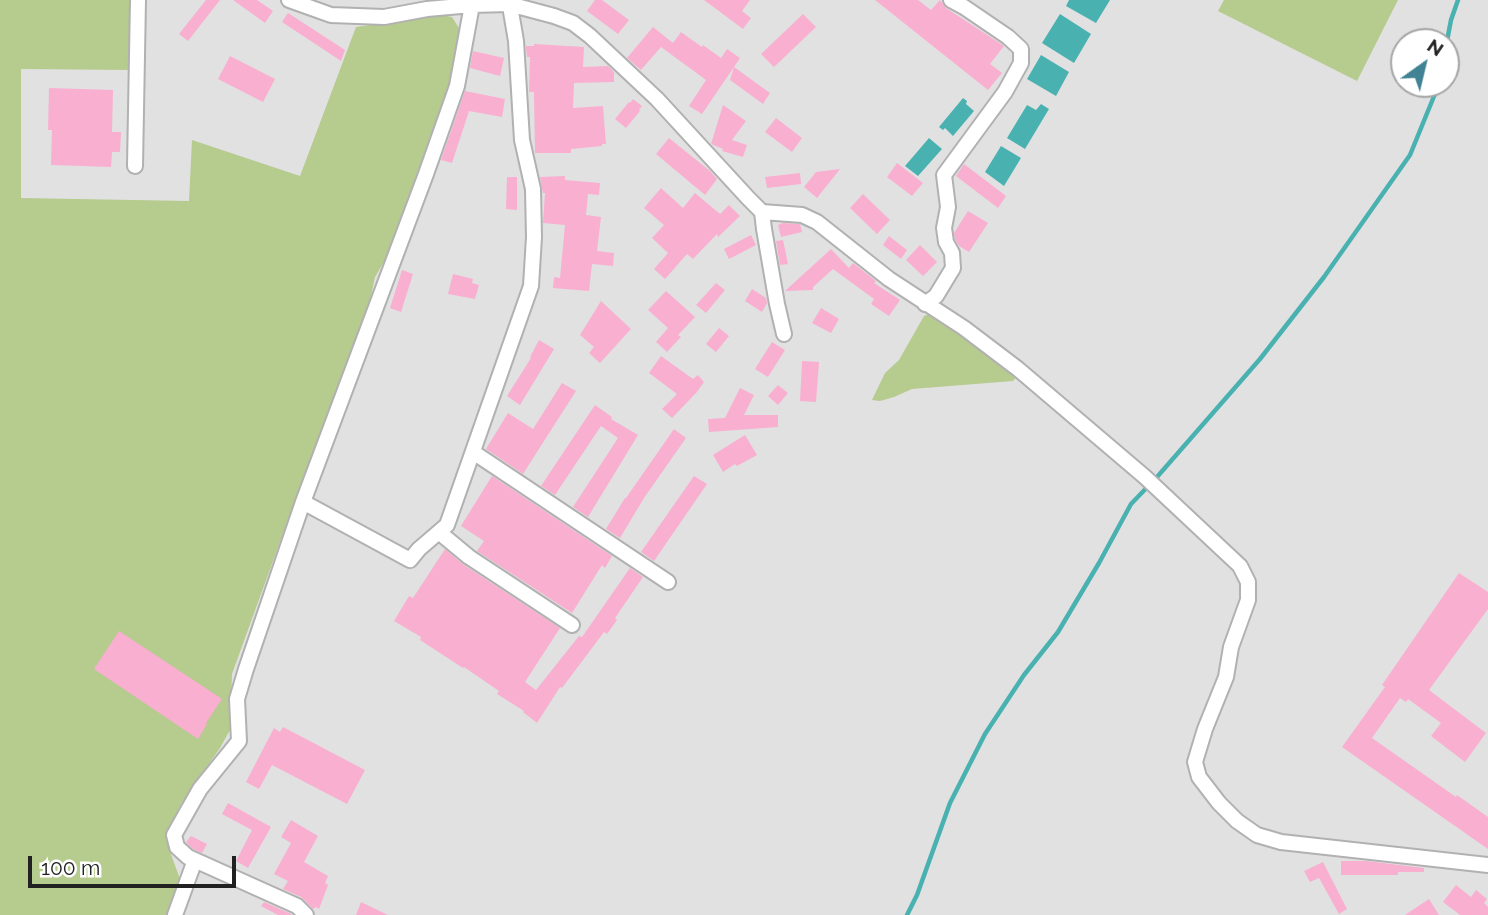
<!DOCTYPE html>
<style>
body{margin:0}
#map{position:relative;width:1488px;height:915px;overflow:hidden;background:#e1e1e2;font-family:Raleway,sans-serif}
canvas{display:block}
.north{position:absolute;left:1390px;top:28px;width:70px;height:70px;box-sizing:border-box;background:#fff;border:2px solid #a6a6a7;border-radius:50%;rotate:34deg;font-size:19px;font-weight:700;line-height:28px;text-align:center;color:#212122}
.north::after{content:'';display:block;margin:auto;width:24px;height:32px;background:#418394;clip-path:polygon(50% 0,100% 100%,50% 72%,0 100%)}
.scale{position:absolute;left:28px;top:856px;width:208px;height:32px;box-sizing:border-box;border:4px solid #212122;border-top:0;padding-left:9px;font-size:21px;line-height:24px;white-space:nowrap;color:#212122;-webkit-text-stroke:5px #fff;paint-order:stroke}
</style>
<div id="map">
<canvas width="1488" height="915"></canvas>
<div class="north">N</div>
<div class="scale">100 m</div>
</div>
<script>
const context = document.querySelector('canvas').getContext('2d');
context.lineJoin = 'round';
function fill(path, color) { context.fillStyle = color; context.fill(path, 'evenodd'); }
const poly = rows => new Path2D(rows.map(r => 'M' + r).join(''));
function strokePath(path, color, width, dash) { context.strokeStyle = color; context.lineWidth = width; context.lineCap = dash ? 'butt' : 'round'; context.setLineDash(dash || []); context.stroke(path); }
fill(poly([
 [0,0,130,0,130,70,21,69,21,198,189,201,192,140,300,176,356,27,441,15,452,17,459,28,449,86,385,260,375,277,369,305,298,492,232,674,230,730,220,748,181,804,169,829,168,846,180,879,167,915,0,915],
 [1224,0,1398,0,1357,81,1218,11],
 [929,314,938,317,1017,376,1013,381,912,389,894,397,880,401,872,400,885,373,899,360,924,316]
]), '#b6cb8e');
fill(poly([
 [1069,0,1110,0,1096,23,1066,6],
 [1060,14,1091,34,1074,63,1042,43],
 [1041,55,1069,72,1056,96,1027,79],
 [963,98,967,101,966,104,974,111,953,136,945,128,943,130,939,127],
 [1041,104,1049,109,1025,149,1007,138,1027,105,1036,110],
 [929,138,942,149,918,176,905,166],
 [1001,146,1021,158,1004,186,985,172]
]), '#4ab1b1');
strokePath(poly([
 [1446,46,1451,20,1458,0],
 [907,915,917,895,950,803,985,734,1024,675,1058,632,1099,563,1131,504,1157,477,1260,359,1324,277,1410,155,1439,84]
]), '#4ab1b1', 4.5);
fill(poly([
 [206,0,220,0,188,41,179,34],
 [233,0,257,0,273,11,265,23],
 [595,0,602,0,629,20,618,34,587,11],
 [704,0,750,0,742,11,751,18,743,29],
 [875,0,918,0,931,10,940,0,946,8,1004,46,990,64,1002,73,988,90],
 [288,13,345,50,341,61,282,22],
 [803,14,816,27,774,67,761,54],
 [653,27,673,43,681,32,702,47,703,45,721,58,727,49,740,58,734,67,770,93,763,104,730,80,734,67,702,114,689,106,706,80,661,47,641,70,627,58],
 [534,44,584,47,583,67,608,66,614,72,614,82,574,83,573,108,603,106,606,144,602,144,602,146,571,149,571,153,535,153,534,92,529,92,530,57,527,57,526,48,526,46,534,46],
 [473,51,504,58,500,76,470,68],
 [230,56,275,79,263,102,218,79],
 [49,88,113,90,112,132,121,132,120,152,112,152,111,167,51,165,52,130,48,130],
 [465,91,505,99,502,117,469,111,452,163,441,160],
 [633,99,642,106,639,110,640,111,626,128,615,119,629,102,630,103],
 [723,105,746,121,732,140,747,145,743,157,722,151,723,149,711,144],
 [776,118,802,138,792,152,765,132],
 [669,138,710,171,717,179,705,195,656,154],
 [897,163,923,183,912,196,887,177],
 [964,164,1006,196,998,208,956,176],
 [840,169,817,198,804,187,816,172],
 [800,173,801,184,767,188,765,177],
 [565,176,565,180,600,183,599,195,588,194,586,215,601,217,597,251,614,253,613,266,592,264,589,291,553,288,554,277,560,278,565,225,543,223,545,193,543,193,540,177],
 [507,177,517,177,517,210,506,209],
 [661,188,683,208,695,193,720,214,729,205,740,216,718,237,717,234,693,259,687,254,665,279,654,269,668,253,652,238,664,225,644,208],
 [863,194,890,220,877,234,850,208],
 [968,211,988,223,969,252,959,246,955,239,954,233],
 [783,223,800,224,802,232,781,237,778,225],
 [751,235,756,245,729,259,724,249],
 [889,236,907,250,901,259,883,245],
 [783,240,788,264,780,265,776,241],
 [920,245,937,262,923,276,906,260],
 [831,249,849,268,853,263,876,281,874,283,900,300,889,316,871,304,874,299,833,269,813,287,813,290,785,291],
 [402,270,413,274,401,312,390,308],
 [453,274,473,279,472,283,479,285,475,299,448,294],
 [716,283,725,290,706,313,696,305],
 [752,289,766,298,767,303,762,312,745,301],
 [666,291,695,317,678,335,681,337,667,352,656,342,668,328,648,310],
 [601,301,631,329,600,363,589,353,594,347,580,335],
 [821,308,839,319,831,333,812,323],
 [719,328,729,336,716,352,706,344],
 [539,340,554,349,520,405,507,396,531,358,530,357],
 [772,342,785,350,768,377,755,369],
 [661,356,693,379,698,375,704,382,697,392,672,418,662,409,677,394,649,373],
 [802,361,819,362,816,402,800,401],
 [562,383,576,391,523,474,486,449,508,413,533,429],
 [778,385,788,393,778,405,768,396],
 [740,388,754,395,744,415,778,415,778,427,709,432,708,419,725,418],
 [595,405,612,417,611,419,638,435,588,517,573,507,618,438,601,426,555,495,541,486],
 [674,429,686,438,644,498,620,538,606,529,625,498,626,498],
 [745,435,757,455,737,466,735,464,723,472,713,455],
 [492,476,612,556,605,568,602,565,572,613,477,551,484,541,461,526],
 [694,476,707,484,654,561,641,552],
 [445,549,464,565,560,628,525,682,536,690,579,636,582,637,630,568,643,577,615,618,617,620,607,634,604,632,562,688,560,687,537,723,523,712,524,711,497,694,499,691,464,667,463,668,420,640,421,637,394,621,409,596,413,598],
 [1459,573,1488,592,1488,609,1429,690,1486,733,1465,762,1431,736,1441,723,1408,699,1406,702,1400,698,1372,738,1456,797,1457,795,1488,817,1488,849,1342,747,1385,687,1382,685],
 [119,631,222,699,206,723,207,724,198,739,94,669],
 [283,727,365,770,347,804,272,765,259,789,246,782,274,728,280,732],
 [228,803,271,827,248,868,236,861,252,830,222,814],
 [291,820,318,836,304,862,328,876,325,883,328,885,319,909,316,907,313,909,301,897,283,889,288,881,274,874,291,843,281,837],
 [191,836,207,844,202,853,193,849,186,842],
 [1341,861,1366,861,1424,868,1424,872,1398,872,1398,875,1341,875],
 [1323,862,1347,909,1339,914,1319,878,1310,882,1304,871],
 [1456,885,1471,897,1476,890,1487,899,1484,903,1488,907,1488,915,1460,915,1443,902],
 [1429,899,1439,915,1405,915],
 [264,902,291,914,292,915,278,915,261,906],
 [361,902,388,915,356,915]
]), '#f9afd0');
const minor = poly([
 [289,0,331,15,384,17,427,9,472,5,509,4,554,16,573,23,590,36,657,99,748,198,762,212,802,215,817,222,889,279,964,328,1018,369,1145,477,1240,566,1248,582,1248,600,1231,647,1226,677,1205,729,1195,762,1199,777,1219,803,1237,821,1257,835,1281,842,1488,865],
 [135,166,138,0],
 [762,212,764,229,777,304,784,334],
 [925,304,936,296,953,268,952,253,946,242,944,228,948,207,944,175,1005,92,1021,63,1021,49,1008,37,964,7,951,0],
 [473,452,668,582],
 [303,502,410,560,419,549,447,525,531,286,534,237,533,189,522,140,516,41,509,0],
 [440,533,469,557,572,625],
 [175,915,195,860],
 [306,915,297,906,188,857,177,847,174,835,200,789,239,741,237,699,246,669,303,502,426,174,457,86,472,5]
]);
strokePath(minor, '#b1b1b2', 18);
strokePath(minor, '#fff', 14);
</script>
